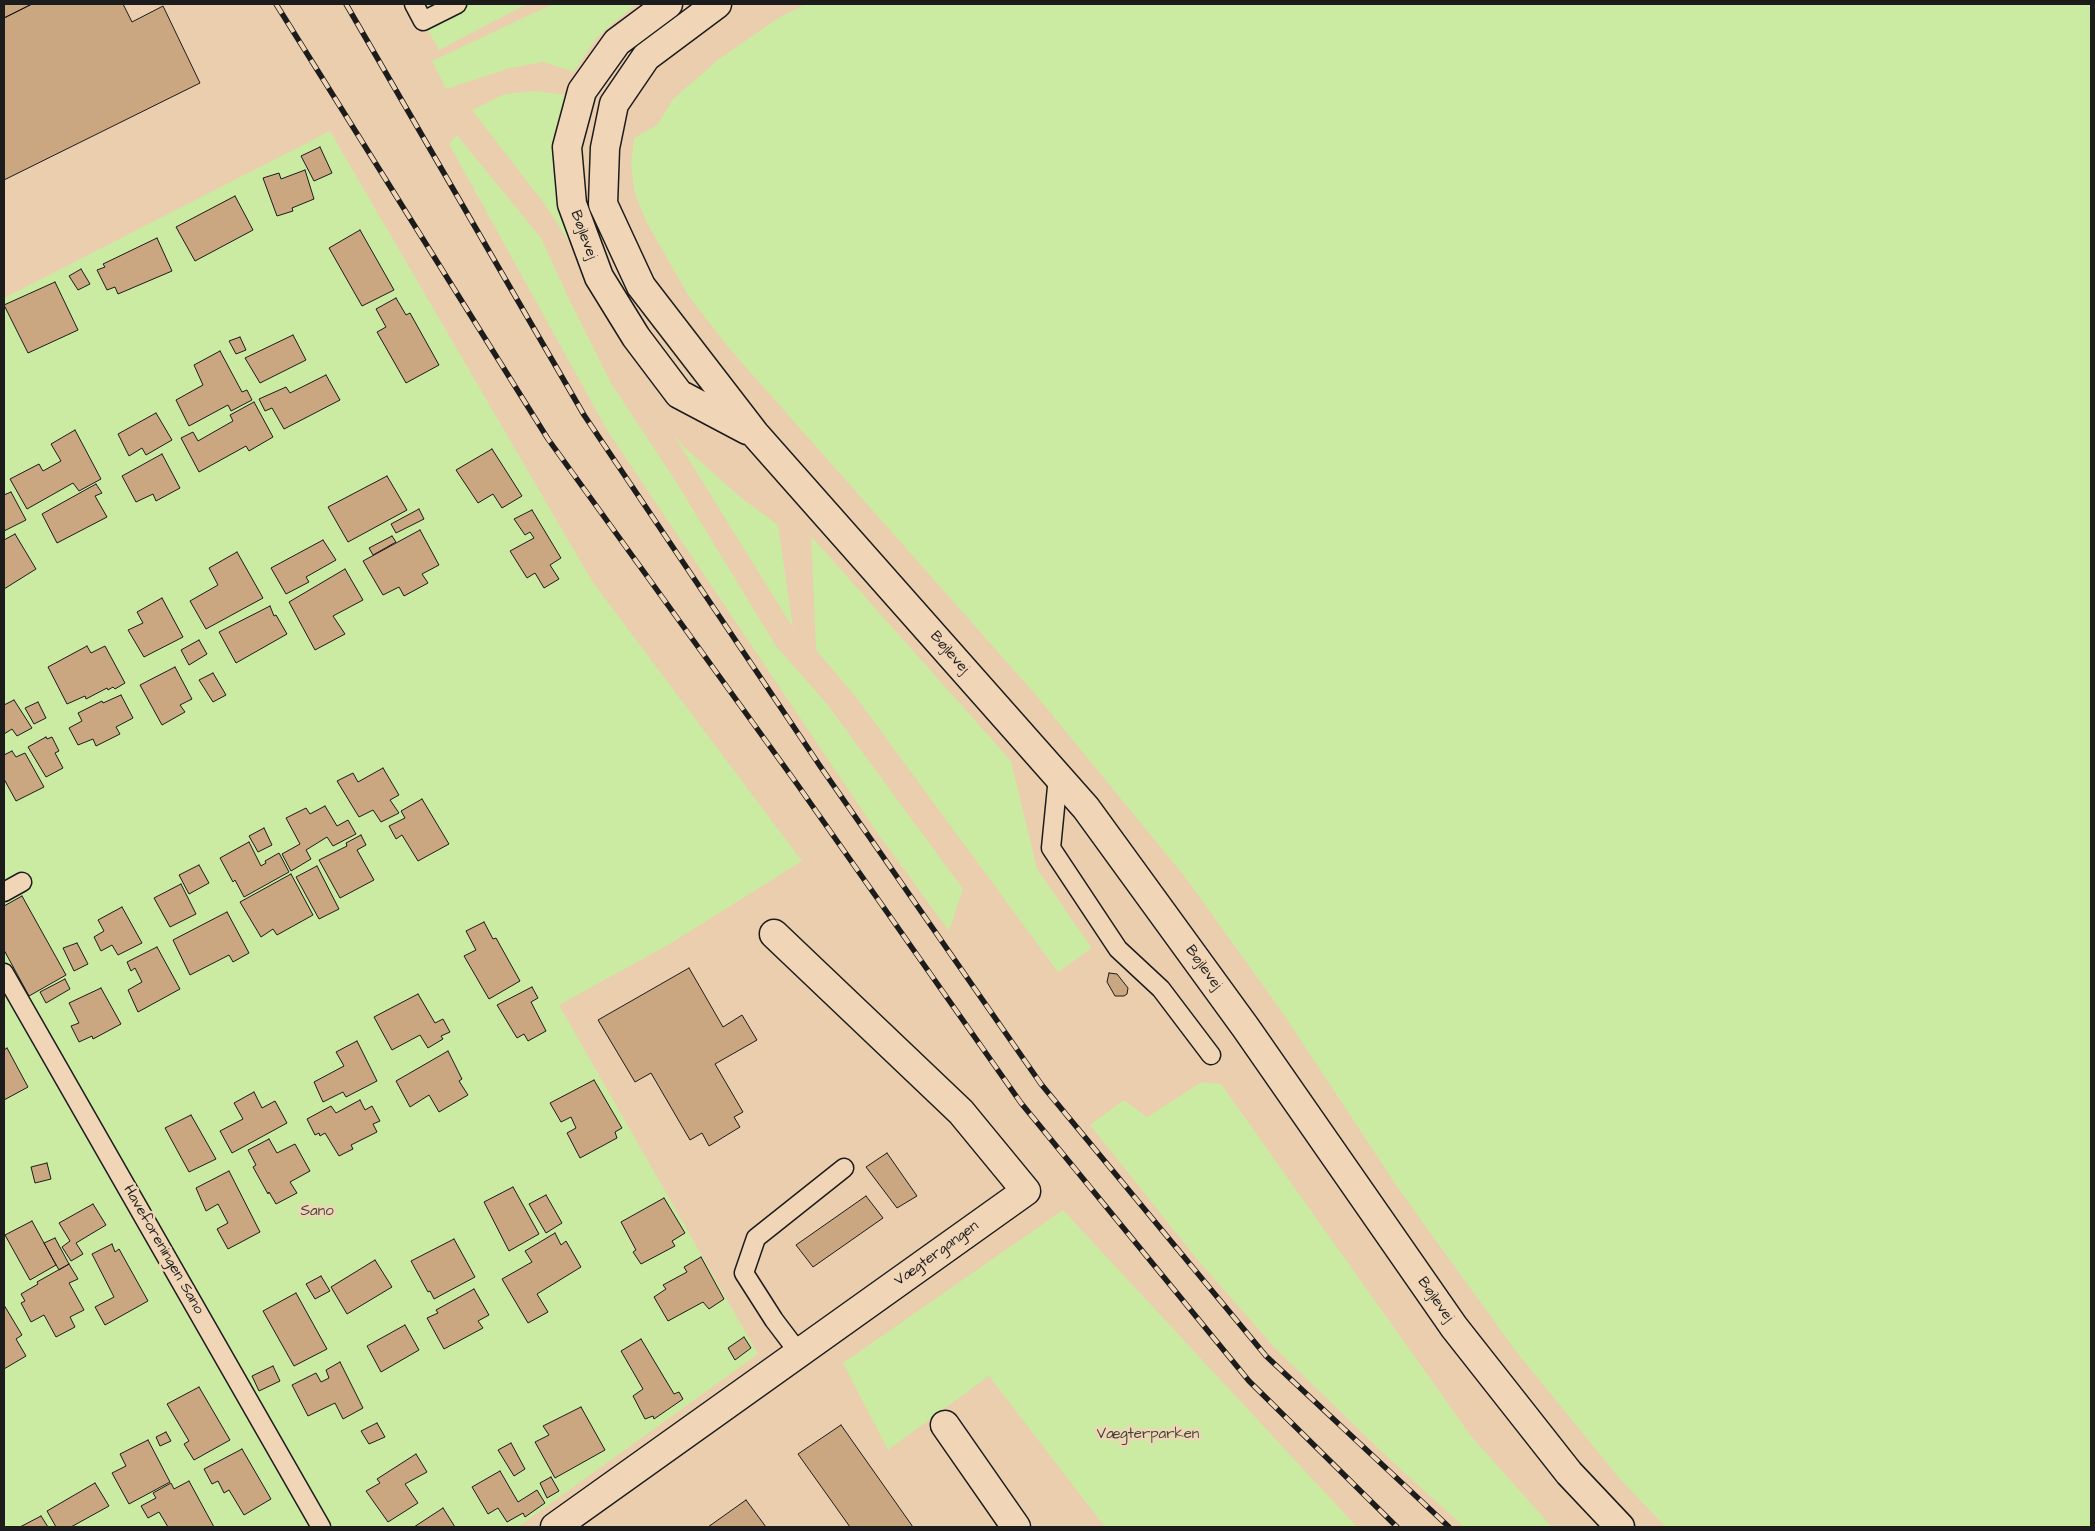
<!DOCTYPE html>
<meta charset="utf-8">
<style>
body{margin:0}
#map{position:relative;width:2095px;height:1531px;overflow:hidden;background:#ebceae;font-family:"Architects Daughter",sans-serif}
canvas{display:block}
.frame{position:absolute;inset:0;border:5px solid #1c1c1c;pointer-events:none}
</style>
<div id="map">
<canvas width="2095" height="1531"></canvas>
<div class="frame"></div>
</div>
<script>
const context = document.querySelector('canvas').getContext('2d');
context.lineJoin = 'round';
function fill(path, color) { context.fillStyle = color; context.fill(path, 'evenodd'); }
const poly = rows => new Path2D(rows.map(r => 'M' + r).join(''));
function strokePath(path, color, width, dash) { context.strokeStyle = color; context.lineWidth = width; context.lineCap = dash ? 'butt' : 'round'; context.setLineDash(dash || []); context.stroke(path); }
function write(font, color, halo, rows, align = 'center') {
  context.font = font + ' "Architects Daughter",sans-serif'; context.lineWidth = 5; context.setLineDash([]); context.textBaseline = 'middle'; context.strokeStyle = halo; context.fillStyle = color; for (const [text, x, y, turn = 0] of rows) {
    context.save(); context.translate(x, y); context.rotate((+turn || 0) * Math.PI / 180); context.textAlign = isNaN(turn) ? turn : align; if (halo) context.strokeText(text, 0, 0); context.fillText(text, 0, 0); context.restore();
  }
}
fill(poly([
 [413,4,527,4,439,50],
 [553,4,636,4,597,37,574,72,544,62,510,68,446,89,432,61],
 [806,4,2091,4,2091,1527,1666,1527,1619,1478,1515,1350,1400,1191,1280,1009,1185,877,1035,694,728,347,688,295,647,223,635,194,631,165,634,138,657,125,673,99,719,59,780,17],
 [535,91,566,95,554,132,553,170,570,243,546,206,472,110,505,94],
 [330,131,592,581,802,861,668,945,559,1005,758,1354,518,1527,4,1527,4,298],
 [457,135,541,238,568,297,611,383,675,480,776,646,827,704,963,889,949,931,876,831,607,430,449,144],
 [673,434,683,446,739,496,778,525,793,628],
 [811,536,1011,761,1037,869,1092,948,1058,972,855,696,816,650],
 [1202,1082,1221,1084,1471,1436,1552,1527,1464,1527,1382,1452,1275,1348,1196,1258,1090,1125,1124,1100,1147,1117],
 [1063,1210,1357,1527,1105,1527,989,1376,888,1450,843,1363]
]), '#cbeaa2');
const building = poly([
 [4,4,32,4,4,18,4,4],
 [32,4,123,4,132,22,163,6,200,83,4,180,4,18,32,4],
 [320,147,332,173,314,181,301,156,320,147],
 [305,170,314,199,292,208,293,211,277,216,263,178,279,173,281,179,305,170],
 [235,196,253,230,195,261,176,227,235,196],
 [360,230,394,290,362,306,329,248,360,230],
 [157,238,172,271,118,294,115,287,107,290,97,270,105,267,103,264,157,238],
 [81,269,90,284,78,290,69,276,81,269],
 [55,282,78,330,28,353,4,305,55,282],
 [396,298,406,315,410,313,439,365,406,383,377,332,386,327,376,309,396,298],
 [293,335,306,360,260,383,245,358,293,335],
 [240,337,246,350,236,354,229,341,240,337],
 [220,351,242,392,247,390,252,400,231,411,228,405,189,426,176,400,203,385,194,365,220,351],
 [326,375,340,400,284,429,272,408,265,411,259,399,286,387,290,393,326,375],
 [254,402,273,437,249,451,246,446,199,472,181,438,193,432,198,441,233,421,230,415,254,402],
 [156,413,172,440,146,455,142,448,129,456,118,434,156,413],
 [75,430,101,479,79,491,73,483,27,509,10,479,39,464,43,471,61,461,51,444,75,430],
 [492,449,522,496,502,508,493,494,478,503,456,470,492,449],
 [162,454,180,488,156,501,153,494,136,502,122,476,162,454],
 [387,476,407,510,348,542,328,507,387,476],
 [96,484,102,493,95,496,107,517,57,543,42,514,96,484],
 [11,492,26,520,4,531,4,495,11,492],
 [419,509,424,519,396,533,391,524,419,509],
 [532,510,561,558,550,565,559,579,544,588,535,573,527,578,510,551,534,538,530,532,525,535,514,519,532,510],
 [420,530,439,565,422,574,428,583,404,596,399,587,383,595,363,561,420,530],
 [15,534,36,569,4,589,4,540,15,534],
 [392,536,396,542,373,555,369,548,392,536],
 [323,540,336,560,306,577,309,582,286,594,271,568,323,540],
 [237,552,263,598,206,629,190,601,218,585,209,568,237,552],
 [345,569,363,600,333,616,345,634,315,650,289,602,345,569],
 [162,598,183,637,144,657,128,630,143,623,137,612,162,598],
 [270,606,274,616,276,615,287,634,236,663,219,632,270,606],
 [199,640,207,654,189,665,181,650,199,640],
 [87,646,91,653,105,646,125,683,115,689,113,687,108,690,107,688,86,699,85,696,67,704,48,667,87,646],
 [175,667,192,699,180,705,185,712,162,725,140,685,175,667],
 [213,673,226,695,213,702,199,680,213,673],
 [121,695,133,718,116,727,120,734,96,746,93,739,78,745,69,728,82,721,78,713,102,701,103,703,121,695],
 [14,700,32,728,17,736,12,729,4,734,4,705,14,700],
 [38,702,46,718,34,724,25,708,38,702],
 [46,737,47,739,52,737,59,751,55,753,63,768,46,777,28,747,46,737],
 [12,751,16,757,25,753,44,787,16,801,4,779,4,755,12,751],
 [383,768,399,795,390,800,399,813,381,822,373,810,359,817,337,781,353,773,358,782,383,768],
 [422,799,449,844,418,861,402,835,396,839,389,826,405,818,401,811,422,799],
 [325,806,337,826,348,820,356,834,333,846,327,837,306,850,311,859,291,871,282,854,300,844,286,818,306,808,310,814,325,806],
 [264,828,272,845,258,852,249,836,264,828],
 [361,835,366,845,357,850,374,880,340,898,319,860,347,846,346,843,361,835],
 [249,842,261,866,266,863,265,861,279,853,289,872,244,897,235,880,233,882,220,858,249,842],
 [199,865,209,883,189,894,179,875,199,865],
 [317,866,339,909,319,919,296,877,317,866],
 [291,874,313,915,277,935,273,929,261,937,240,902,291,874],
 [181,884,196,914,170,927,154,898,181,884],
 [22,896,66,975,29,996,4,950,4,906,22,896],
 [122,907,142,943,118,955,112,945,101,951,94,937,104,931,98,920,122,907],
 [227,912,249,953,233,962,229,955,190,975,173,940,227,912],
 [484,922,493,939,496,938,520,981,489,999,464,956,476,950,466,931,484,922],
 [77,943,88,964,74,971,63,948,77,943],
 [157,947,180,989,138,1012,128,990,142,982,135,968,131,971,127,962,157,947],
 [689,968,723,1027,742,1015,757,1040,715,1064,743,1112,734,1117,740,1127,709,1146,702,1133,690,1140,651,1073,635,1082,598,1020,689,968],
 [1109,973,1117,974,1128,988,1127,994,1124,996,1115,996,1107,982,1109,973],
 [65,979,70,989,46,1003,40,992,65,979],
 [532,987,538,998,531,1002,546,1031,528,1041,524,1034,517,1038,497,1005,532,987],
 [101,988,121,1024,93,1039,92,1036,79,1042,71,1026,79,1023,69,1003,101,988],
 [418,994,435,1023,443,1019,450,1032,441,1036,443,1039,428,1048,420,1035,392,1050,374,1017,418,994],
 [357,1041,377,1081,346,1097,343,1092,323,1102,314,1082,344,1066,336,1052,357,1041],
 [7,1048,28,1087,4,1100,4,1050,7,1048],
 [448,1051,462,1079,459,1081,468,1095,439,1112,429,1095,410,1107,396,1081,448,1051],
 [594,1080,622,1128,615,1132,617,1138,580,1158,567,1133,576,1128,571,1117,561,1122,550,1103,594,1080],
 [254,1092,262,1108,275,1101,287,1123,232,1153,220,1131,243,1119,234,1103,254,1092],
 [360,1100,365,1110,372,1106,380,1121,373,1124,377,1132,351,1145,353,1149,339,1156,325,1133,320,1136,319,1133,315,1135,307,1119,331,1106,336,1113,360,1100],
 [191,1115,216,1159,189,1172,165,1128,191,1115],
 [269,1139,277,1153,295,1144,310,1171,290,1182,297,1193,276,1204,269,1192,268,1194,253,1167,256,1165,248,1150,269,1139],
 [887,1153,917,1196,897,1208,866,1167,887,1153],
 [47,1163,51,1179,35,1183,31,1167,47,1163],
 [229,1171,260,1232,228,1249,217,1229,228,1223,218,1204,206,1211,196,1188,229,1171],
 [513,1187,539,1234,509,1251,484,1202,513,1187],
 [546,1195,562,1223,546,1233,529,1204,546,1195],
 [866,1196,883,1218,813,1267,796,1245,866,1196],
 [664,1198,685,1233,672,1241,675,1246,641,1264,633,1252,636,1250,621,1222,664,1198],
 [93,1204,106,1225,76,1243,83,1254,71,1261,62,1247,70,1241,59,1223,93,1204],
 [32,1221,56,1265,30,1280,5,1235,32,1221],
 [555,1233,561,1245,566,1241,581,1267,537,1294,548,1312,528,1323,502,1279,532,1262,525,1251,555,1233],
 [55,1238,69,1264,59,1270,44,1243,55,1238],
 [454,1239,475,1277,434,1299,430,1291,428,1292,411,1261,454,1239],
 [112,1244,115,1252,119,1249,148,1301,105,1325,95,1307,114,1297,92,1254,112,1244],
 [701,1257,724,1299,709,1309,703,1302,668,1321,654,1297,666,1289,663,1285,687,1272,684,1267,701,1257],
 [375,1260,392,1287,347,1314,331,1287,375,1260],
 [69,1264,78,1279,69,1283,84,1310,70,1317,75,1327,56,1337,44,1315,31,1322,21,1303,25,1301,21,1294,38,1284,37,1282,69,1264],
 [321,1276,330,1291,315,1299,306,1284,321,1276],
 [474,1289,489,1315,478,1321,483,1328,444,1349,427,1318,438,1313,436,1310,474,1289],
 [296,1293,327,1349,294,1366,263,1311,296,1293],
 [4,1305,22,1335,16,1339,26,1356,4,1369,4,1305],
 [405,1325,419,1350,381,1372,367,1346,405,1325],
 [744,1337,751,1348,735,1360,728,1348,744,1337],
 [641,1339,674,1394,679,1392,683,1399,654,1419,653,1416,645,1419,633,1396,643,1389,621,1351,641,1339],
 [340,1362,363,1408,343,1419,335,1403,308,1416,292,1385,316,1373,321,1382,329,1378,326,1370,340,1362],
 [273,1366,280,1381,259,1391,252,1376,273,1366],
 [199,1387,230,1440,194,1460,184,1444,189,1441,167,1404,199,1387],
 [581,1407,605,1450,555,1478,535,1442,549,1435,543,1426,581,1407],
 [377,1423,385,1437,369,1444,361,1431,377,1423],
 [841,1425,913,1527,850,1527,798,1454,841,1425],
 [166,1432,171,1441,160,1446,156,1437,166,1432],
 [148,1440,170,1482,129,1504,112,1473,126,1466,120,1454,148,1440],
 [511,1443,525,1469,514,1476,498,1450,511,1443],
 [242,1449,271,1499,244,1515,229,1490,224,1493,218,1481,212,1484,204,1469,242,1449],
 [416,1454,427,1472,405,1484,418,1503,388,1522,366,1491,380,1483,377,1479,416,1454],
 [500,1471,518,1502,537,1490,545,1503,525,1517,523,1513,507,1522,498,1508,488,1514,472,1487,500,1471],
 [551,1477,559,1491,547,1498,540,1483,551,1477],
 [189,1481,214,1527,168,1527,159,1512,148,1518,141,1506,156,1498,153,1493,171,1483,174,1489,189,1481],
 [95,1483,109,1506,71,1527,56,1527,47,1511,95,1483],
 [746,1500,766,1527,708,1527,746,1500],
 [443,1508,455,1527,414,1527,443,1508],
 [41,1516,48,1527,20,1527,41,1516]
]);
fill(building, '#caa781');
strokePath(building, '#1c1c1c', 1);
const service = poly([
 [414,4,423,21,457,4],
 [1058,777,1051,848,1118,949,1161,989,1211,1055],
 [4,892,22,882],
 [4,973,321,1527],
 [799,1353,774,1320,744,1273,756,1238,844,1168]
]);
const minor = poly([
 [945,1425,1016,1527],
 [555,1527,1026,1191,961,1112,774,934]
]);
const tertiary = poly([
 [668,4,617,42,582,91,567,147,572,204,599,277,636,337,679,394,747,430],
 [717,4,646,57,614,104,605,148,603,204,641,286,755,434,1086,808,1246,1028,1454,1327,1569,1473,1620,1527]
]);
strokePath(service, '#1c1c1c', 21);
strokePath(minor, '#1c1c1c', 31);
strokePath(tertiary, '#1c1c1c', 31);
strokePath(service, '#f0d5b7', 18);
strokePath(minor, '#f0d5b7', 28);
strokePath(tertiary, '#f0d5b7', 28);
const rail = poly([
 [276,4,548,439,797,784,1021,1103,1249,1381,1397,1527],
 [346,4,584,415,820,766,1041,1084,1266,1356,1449,1527]
]);
strokePath(rail, '#1c1c1c', 5.5);
strokePath(rail, '#f0d5b7', 4, [11]);
write('15px', '#1c1c1c', '#f0d5b7', [
 ["Bøjlevej",583,235,70],
 ["Bøjlevej",949,653,49],
 ["Bøjlevej",1203,968,54],
 ["Haveforeningen Sano",163,1250,60],
 ["Vægtergangen",937,1254,-36],
 ["Bøjlevej",1435,1300,55]
]);
write('15px', '#3f4537', '#f0d5b7', [
 ["Sano",317,1212],
 ["Vægterparken",1148,1435]
]);
</script>
